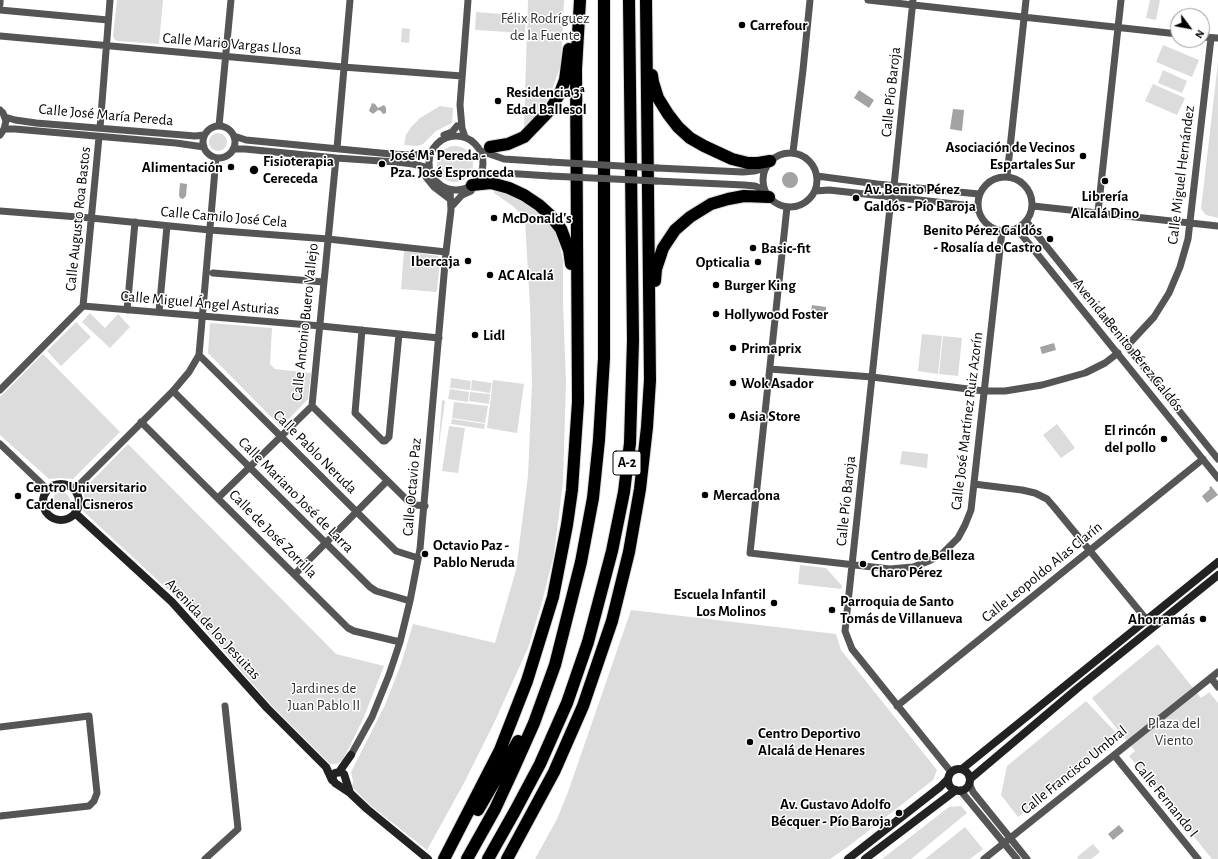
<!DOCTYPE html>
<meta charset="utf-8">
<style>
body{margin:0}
#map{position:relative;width:1218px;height:859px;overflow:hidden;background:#fff;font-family:"Alegreya Sans",sans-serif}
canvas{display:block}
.north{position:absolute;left:1170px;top:8px;width:40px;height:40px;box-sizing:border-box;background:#fff;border:1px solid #999;border-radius:50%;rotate:122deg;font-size:11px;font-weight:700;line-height:16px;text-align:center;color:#000}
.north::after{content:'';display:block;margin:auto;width:14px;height:18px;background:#000;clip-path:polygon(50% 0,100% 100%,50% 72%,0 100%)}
</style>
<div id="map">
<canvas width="1218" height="859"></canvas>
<div class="north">N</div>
</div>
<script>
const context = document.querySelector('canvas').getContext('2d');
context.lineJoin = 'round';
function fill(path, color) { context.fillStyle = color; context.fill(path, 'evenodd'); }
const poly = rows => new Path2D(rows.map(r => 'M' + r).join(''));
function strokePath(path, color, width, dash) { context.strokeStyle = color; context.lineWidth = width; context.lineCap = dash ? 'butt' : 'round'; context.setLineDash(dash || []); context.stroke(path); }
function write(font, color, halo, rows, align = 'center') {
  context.font = font + ' "Alegreya Sans",sans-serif'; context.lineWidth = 3; context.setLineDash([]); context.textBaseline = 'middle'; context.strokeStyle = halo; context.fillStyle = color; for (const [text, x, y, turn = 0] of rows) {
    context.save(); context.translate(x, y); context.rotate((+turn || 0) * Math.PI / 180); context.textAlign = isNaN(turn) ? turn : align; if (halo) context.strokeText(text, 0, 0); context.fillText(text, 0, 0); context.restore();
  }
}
fill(poly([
 [117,0,163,0,159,44,118,41,115,40,113,36],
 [528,0,564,0,561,64,552,90,542,111,524,127],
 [1150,0,1160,0,1156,20,1146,18],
 [476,12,526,16,525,33,475,30],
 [402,28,410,29,409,43,401,42],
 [1163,45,1199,60,1192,77,1156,62],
 [1218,62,1218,218,1206,215,1201,209],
 [1163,70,1187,81,1182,93,1158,83],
 [1153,84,1185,98,1177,115,1145,101],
 [440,106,453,108,452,123,436,131,423,144,418,146,404,145,406,135,411,127,420,118],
 '209 142a9 9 0 1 1 18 0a9 9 0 1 1-18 0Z',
 '437 164a18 18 0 1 1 36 0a18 18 0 1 1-36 0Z',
 [495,187,508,191,546,217,558,237,563,261,563,303,566,382,563,482,554,554,542,602,528,648,494,723,464,783,427,850,370,805,352,787,353,781,351,772,385,705,401,664,413,624,495,643,516,570,528,476,532,383,530,306,525,220,514,207,494,193],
 [404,251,438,256,440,261,437,290,436,292,401,289],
 [90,313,105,328,118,314,130,327,110,348,82,322],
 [76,322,91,337,61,366,47,351],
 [210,323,272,328,270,364,275,369,311,373,308,399,281,427,208,353],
 [922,334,942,336,938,374,918,371],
 [943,336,962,338,958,376,939,374],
 [43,354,120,432,73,479,60,478,49,479,0,435,0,397],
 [451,378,471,381,470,390,450,388],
 [472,380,492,383,490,393,471,390],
 [493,380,524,384,517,433,487,428],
 [450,389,469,392,468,402,448,399],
 [470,392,490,394,489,404,469,401],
 [442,400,445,401,438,452],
 [454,402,488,406,485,423,452,418],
 [452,419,485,424,484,429,451,424],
 [1057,424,1075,448,1061,458,1043,435],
 [449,426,465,428,458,473,442,471],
 [128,444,336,654,384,666,364,717,343,760,339,763,335,764,330,764,272,706,179,600,83,511,85,502,83,490],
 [902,451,928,454,927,468,900,464],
 '52 501a9 9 0 1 1 18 0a9 9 0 1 1-18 0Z',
 [800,565,826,568,842,586,841,589,798,584],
 [631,610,836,634,841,650,937,770,933,780,849,846,830,859,535,859,557,819,568,792],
 [1158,644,1201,698,1209,692,1218,703,1218,859,1212,859,1129,756,1135,751,1092,698],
 [1086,701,1120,737,1018,817,1001,795,1007,766],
 [961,806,967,813,911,859,882,859,949,807],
 [965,827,983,849,970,859,925,859],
 [1093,844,1100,852,1091,859,1078,859,1077,857]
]), '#dcdcdc');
fill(poly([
 [859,90,874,100,869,108,854,98],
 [372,103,375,104,378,108,384,105,386,108,386,113,383,114,381,111,378,110,373,114,369,111],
 [953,109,964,110,962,131,950,129],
 '782 180a8 8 0 1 1 16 0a8 8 0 1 1-16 0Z',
 [180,183,187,184,186,196,183,199,180,198,179,195],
 [812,305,826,307,826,314,811,312],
 [1054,343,1056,350,1042,354,1040,347],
 [1211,486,1218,495,1207,503,1202,496,1210,489,1209,488],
 [1119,825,1124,831,1113,840,1108,834]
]), '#a3a3a3');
const highway = poly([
 [652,75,653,82,658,98,668,114,678,127,690,138,704,146,732,159,748,163,758,163,770,161],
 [490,147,508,144,524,137,550,110,560,93,565,80,569,49],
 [472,185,491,183,509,188,524,195,539,205,550,215,561,229,569,250,571,264],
 [655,281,656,269,663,248,675,230,690,217,711,204,728,199,744,196,769,197],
 [478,810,518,741],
 [444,859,500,750,527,681,553,597,567,525,572,490,578,402,576,69,580,0],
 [467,859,495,809,514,768,534,723,555,665,581,562,593,498,599,440,604,358,604,0],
 [488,859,515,811,540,764,567,703,588,642,612,551,624,492,630,443,633,340,629,0],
 [507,859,554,772,583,706,612,621,629,552,640,489,647,427,650,380,646,0]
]);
strokePath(highway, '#dbdbdb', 14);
strokePath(poly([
 [868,0,1178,34],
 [0,4,0,0],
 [0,10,108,20],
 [0,36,343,67,462,76],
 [1202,37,1218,38],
 [0,110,3,113,6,121,4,129,0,135],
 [5,117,15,120,36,123,195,136,204,135],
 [219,126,231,0],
 '203 142a16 16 0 1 1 32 0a16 16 0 1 1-32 0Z',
 [100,128,110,0],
 [4,129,15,129,176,143,204,147],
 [444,135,452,132,457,126],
 '429 163a27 27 0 1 1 54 0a27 27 0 1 1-54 0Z',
 [234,136,246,140,391,154,414,155,430,153],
 [465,137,462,128,460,105,468,0],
 [337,148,350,0],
 [233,149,245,149,336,158,396,162,413,164,429,168],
 [481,151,504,159,550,162],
 [793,152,803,70,810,0],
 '763 180a27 27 0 1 1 54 0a27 27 0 1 1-54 0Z',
 [419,166,424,170,426,177,434,187,451,200],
 [657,168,743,172,754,171,765,168],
 [480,175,504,173,550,176],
 [817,176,877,184,979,194],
 [1007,176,1026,0],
 '978 204a27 27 0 1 1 54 0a27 27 0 1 1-54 0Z',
 [656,181,744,185,755,186,764,190],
 [894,186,913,0],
 [815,191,829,190,964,205,978,210],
 [891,198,845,631,852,649,951,772],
 [453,205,462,195,471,191],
 [1033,206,1218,226],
 [787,207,750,553,890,569,913,567,929,561,942,554,958,538,965,525,971,510,1002,231],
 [0,211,91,218,210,230,328,239,446,252],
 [1098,212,1121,0],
 [1026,221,1218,459],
 [1017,229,1218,478],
 [213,273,324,282],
 [83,306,321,326,439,338],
 [127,310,135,222],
 [159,312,167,226],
 [362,330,355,413,383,441,385,441,389,437,399,334],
 [1127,346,1154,317,1169,293,1180,267,1188,239,1211,38],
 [199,355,396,551,418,558],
 [770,369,872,377,984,391,1005,391,1042,385,1085,373,1105,363,1118,353],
 [0,390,83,306,99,137],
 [173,391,370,587,376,591,410,601],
 [312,406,408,501,416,505,425,506],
 [141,422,348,628,354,631,400,642],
 [0,444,47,489],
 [974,484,1022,490,1035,493,1047,499,1054,507,1146,619],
 [75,489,173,391,189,372,199,355,216,158],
 [218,498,312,406,336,158],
 [295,574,387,481],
 [1211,678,1218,687],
 [897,706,1203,459],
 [0,727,89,716,97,793,94,801,89,806,0,816],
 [351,755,372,717,389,675,400,642,410,601,420,549,446,252,451,210,450,190],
 [1114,755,1198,859],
 [969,783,973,792,1027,859],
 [960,790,1017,859],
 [205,859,238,829,225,706],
 [984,859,1218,672]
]), '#555', 7);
strokePath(poly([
 '43 502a18 18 0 1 1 36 0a18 18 0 1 1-36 0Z',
 [75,513,172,602,267,708,326,767,332,780],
 [962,769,1218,562],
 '948 780a11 11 0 1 1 22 0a11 11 0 1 1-22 0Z',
 [339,772,351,755],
 [970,779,1079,687,1218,575],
 [350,793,344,774,341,772,335,773,332,778,335,783,350,793,367,809,428,859],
 [848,859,940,787,948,779],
 [865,859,956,790]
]), '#222', 8);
strokePath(highway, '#000', 12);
strokePath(poly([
 [550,162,657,168],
 [550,176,656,181]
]), '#555', 7);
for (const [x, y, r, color] of [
 [742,25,4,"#000"],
 [498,101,4,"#000"],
 [1083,156,4,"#000"],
 [382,164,4,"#000"],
 [231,167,4,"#000"],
 [254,170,5,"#000"],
 [1105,181,4,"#000"],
 [856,198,4,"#000"],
 [494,218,4,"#000"],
 [1050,239,4,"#000"],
 [753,248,4,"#000"],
 [468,261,4,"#000"],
 [758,262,4,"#000"],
 [490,275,4,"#000"],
 [716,285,4,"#000"],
 [716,314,4,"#000"],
 [475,335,4,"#000"],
 [733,348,4,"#000"],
 [733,383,4,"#000"],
 [732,416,4,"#000"],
 [1164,439,4,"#000"],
 [705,495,4,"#000"],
 [18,496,4,"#000"],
 [425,554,4,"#000"],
 [863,564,4,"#000"],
 [774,603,4,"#000"],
 [832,610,4,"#000"],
 [1203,619,4,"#000"],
 [750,742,4,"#000"],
 [899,813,4,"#000"]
]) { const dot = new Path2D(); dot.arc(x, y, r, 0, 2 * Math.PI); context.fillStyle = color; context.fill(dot); strokePath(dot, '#fff', 1.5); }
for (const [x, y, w] of [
 [627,463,28]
]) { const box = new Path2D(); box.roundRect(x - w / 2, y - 12, w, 24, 3); context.fillStyle = '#fff'; context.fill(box); strokePath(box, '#000', 1); }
write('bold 14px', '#000', null, [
 ["A-2",627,463]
]);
write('15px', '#333', '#fff', [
 ["Félix Rodríguez",545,18],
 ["de la Fuente",545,35],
 ["Jardines de",324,688],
 ["Juan Pablo II",324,705],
 ["Plaza del",1174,723],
 ["Viento",1174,740]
]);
write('bold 15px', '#000', '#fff', [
 ["Carrefour",750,25],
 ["Residencia 3ª",506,92],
 ["Edad Ballesol",506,109],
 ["Asociación de Vecinos",1075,147,"right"],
 ["Espartales Sur",1075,164,"right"],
 ["José Mª Pereda -",390,155],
 ["Pza. José Espronceda",390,172],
 ["Fisioterapia",263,161],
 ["Cereceda",263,178],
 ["Alimentación",223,167,"right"],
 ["Av. Benito Pérez",864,189],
 ["Galdós - Pío Baroja",864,206],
 ["Librería",1105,196,"center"],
 ["Alcalá Dino",1105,213,"center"],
 ["McDonald's",502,218],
 ["Benito Pérez Galdós",1042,230,"right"],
 ["- Rosalía de Castro",1042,247,"right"],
 ["Basic-fit",761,248],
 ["Ibercaja",460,261,"right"],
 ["Opticalia",750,262,"right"],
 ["AC Alcalá",498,275],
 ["Burger King",724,285],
 ["Hollywood Foster",724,314],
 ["Lidl",483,335],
 ["Primaprix",741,348],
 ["Wok Asador",741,383],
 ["Asia Store",740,416],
 ["El rincón",1156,430,"right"],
 ["del pollo",1156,447,"right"],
 ["Centro Universitario",26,487],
 ["Cardenal Cisneros",26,504],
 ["Mercadona",713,495],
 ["Octavio Paz -",433,545],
 ["Pablo Neruda",433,562],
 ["Centro de Belleza",871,555],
 ["Charo Pérez",871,572],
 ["Escuela Infantil",766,594,"right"],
 ["Los Molinos",766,611,"right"],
 ["Parroquia de Santo",840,601],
 ["Tomás de Villanueva",840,618],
 ["Ahorramás",1195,619,"right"],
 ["Centro Deportivo",758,733],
 ["Alcalá de Henares",758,750],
 ["Av. Gustavo Adolfo",891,804,"right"],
 ["Bécquer - Pío Baroja",891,821,"right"]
], 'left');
write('15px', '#000', '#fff', [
 ["Calle Mario Vargas Llosa",232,44,5],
 ["Calle Pío Baroja",891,92,-84],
 ["Calle José María Pereda",106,115,5],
 ["Calle Miguel Hernández",1181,175,-83],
 ["Calle Camilo José Cela",224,217,5],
 ["Calle Augusto Roa Bastos",78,219,-84],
 ["Calle Miguel Ángel Asturias",200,303,5],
 ["Calle Antonio Buero Vallejo",305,322,-84],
 ["Avenida Benito Pérez Galdós",1128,345,51],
 ["Calle José Martínez Ruiz Azorín",967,421,-83],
 ["Calle Pablo Neruda",315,452,45],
 ["Calle Octavio Paz",412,487,-85],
 ["Calle Mariano José de Larra",296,495,45],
 ["Calle Pío Baroja",846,501,-84],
 ["Calle de José Zorrilla",273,534,45],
 ["Calle Leopoldo Alas Clarín",1042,572,-39],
 ["Avenida de los Jesuitas",213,629,47],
 ["Calle Francisco Umbral",1074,770,-39],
 ["Calle Fernando I",1166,799,51]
]);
</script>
